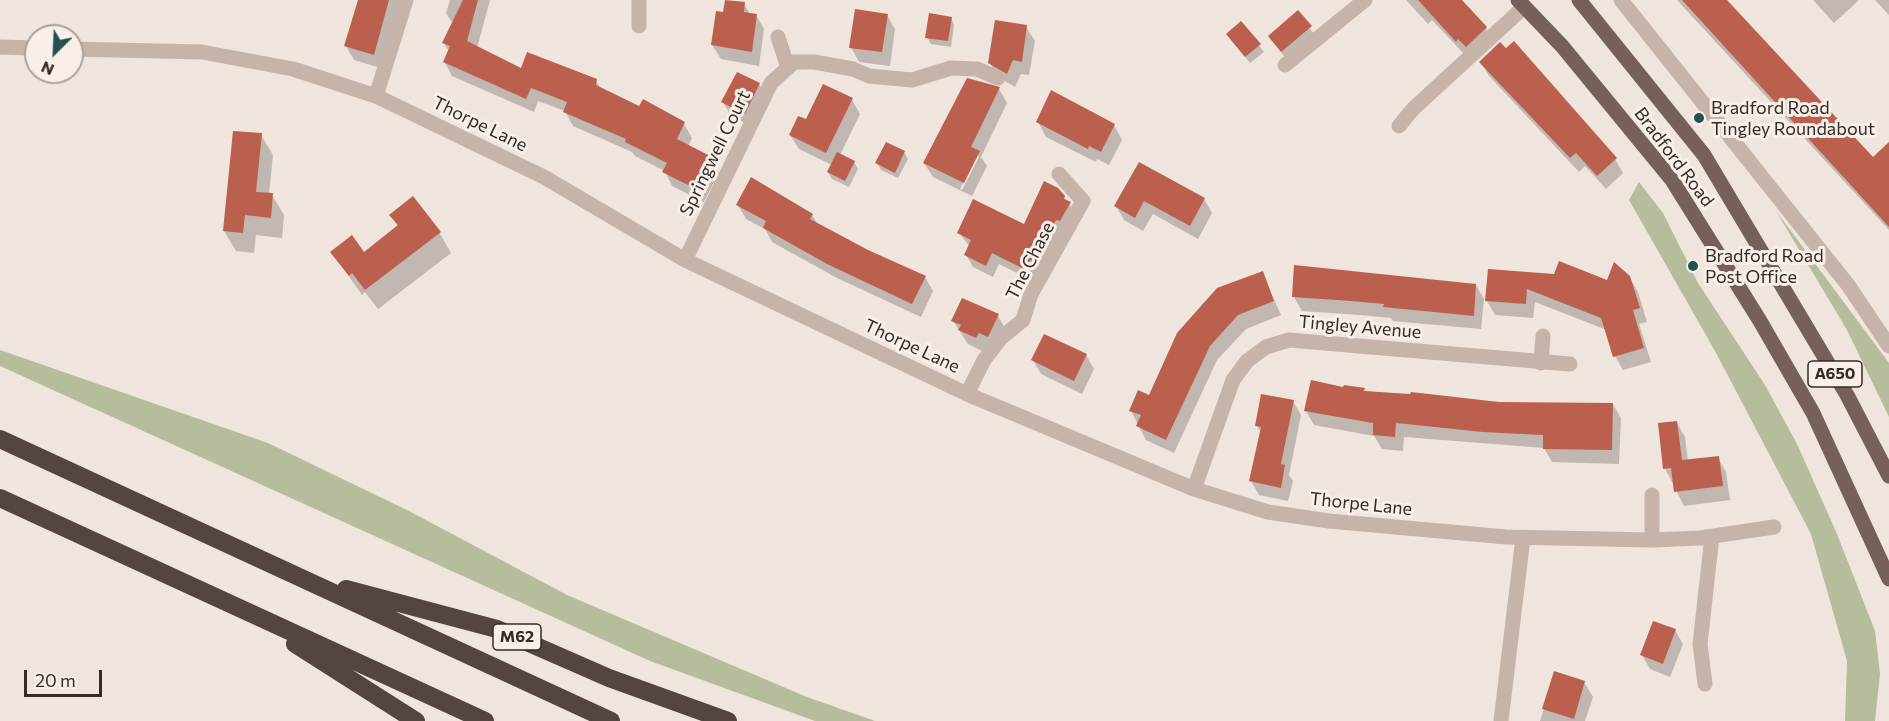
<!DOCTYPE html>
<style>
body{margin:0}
#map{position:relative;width:1889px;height:721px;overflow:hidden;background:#efe5dc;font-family:Commissioner,sans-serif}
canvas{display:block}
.north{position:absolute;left:24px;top:24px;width:60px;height:60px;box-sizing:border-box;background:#f8efe8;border:2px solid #aaa19b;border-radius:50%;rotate:204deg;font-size:16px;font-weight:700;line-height:24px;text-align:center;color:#342b28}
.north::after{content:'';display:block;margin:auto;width:21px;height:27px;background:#215251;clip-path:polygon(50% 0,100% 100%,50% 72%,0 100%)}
.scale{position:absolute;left:24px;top:670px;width:78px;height:27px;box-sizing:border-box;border:3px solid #342b28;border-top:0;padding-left:8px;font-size:18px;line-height:21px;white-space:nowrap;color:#342b28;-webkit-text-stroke:4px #f8efe8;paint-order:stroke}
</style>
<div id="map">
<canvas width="1889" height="721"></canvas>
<div class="north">N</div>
<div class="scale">20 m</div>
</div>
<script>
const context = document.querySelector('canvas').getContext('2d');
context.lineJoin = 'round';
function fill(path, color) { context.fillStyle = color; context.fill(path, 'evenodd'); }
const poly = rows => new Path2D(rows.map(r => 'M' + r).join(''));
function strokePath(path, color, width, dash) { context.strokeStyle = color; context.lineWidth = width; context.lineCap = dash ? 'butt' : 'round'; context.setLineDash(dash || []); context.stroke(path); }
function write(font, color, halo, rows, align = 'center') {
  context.font = font + ' Commissioner,sans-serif'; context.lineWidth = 6; context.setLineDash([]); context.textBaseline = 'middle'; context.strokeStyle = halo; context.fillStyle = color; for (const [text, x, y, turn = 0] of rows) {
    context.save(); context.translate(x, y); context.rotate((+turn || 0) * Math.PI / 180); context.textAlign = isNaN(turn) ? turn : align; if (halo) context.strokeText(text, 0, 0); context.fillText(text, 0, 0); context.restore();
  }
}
fill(poly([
 [1639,182,1663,213,1698,283,1765,385,1797,444,1837,534,1875,631,1880,674,1875,721,1845,721,1847,661,1811,534,1715,351,1629,200],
 [1776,211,1889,363,1889,417,1847,330],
 [0,350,268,443,409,511,567,595,807,697,875,721,815,721,650,661,0,366]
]), '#b5bd9d');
fill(poly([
 [359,0,401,0,381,68,354,60,346,46],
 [450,0,490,0,477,48,521,70,596,81,601,89,640,108,684,124,692,138,688,146,711,158,719,172,704,202,672,186,665,171,635,156,632,152,573,126,565,111,538,101,534,112,452,76,444,61,449,52,444,43,453,24,446,13],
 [1406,0,1459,0,1486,28,1494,42,1465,55,1432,20,1428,24],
 [1677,0,1725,0,1873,159,1889,161,1889,230],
 [1813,0,1859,0,1834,23],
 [1875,0,1889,0,1889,15],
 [744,4,750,14,756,15,764,29,759,66,721,59,712,45,725,13],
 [1298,12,1319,41,1290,65,1270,36],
 [887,15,895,29,890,66,859,62,851,47],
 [951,18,954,25,951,47,931,44,927,37],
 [1241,23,1264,52,1250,63,1232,41],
 [1026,27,1035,41,1029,75,1021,74,1015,87,998,77,990,63],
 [1481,62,1615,159,1623,173,1606,189,1585,166,1579,172,1489,76],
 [968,80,999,89,1007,103,981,157,987,166,972,196,933,177,924,163],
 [977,154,979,157,962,190,960,189],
 [759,84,767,99,753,127,731,116,723,102],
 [1052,92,1114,125,1122,140,1109,165,1097,159,1096,162,1046,137,1038,122],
 [852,100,860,114,840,155,854,162,858,169,849,187,832,179,828,172,832,165,799,149,790,135,806,121],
 [261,135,273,155,269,194,272,195,284,215,282,238,256,235,254,253,236,251,224,231],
 [904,152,908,159,898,178,881,170,877,163],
 [1140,164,1204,199,1212,213,1198,239,1153,214,1143,231,1124,220,1116,206],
 [1064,197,1077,215,1033,281,999,264,993,277,973,267,966,255,970,247,959,233,1025,226],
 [738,205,812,215,818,225,867,251,925,277,933,291,921,317,837,278,772,242,765,229,746,219],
 [391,215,439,232,451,253,378,309,365,292,362,295,332,252,364,254,398,227],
 [1489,270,1608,282,1629,277,1638,292,1647,322,1639,324,1651,362,1623,370,1615,356,1607,330,1535,302,1533,318,1495,315,1487,301],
 [1262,273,1281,315,1246,329,1217,360,1174,453,1146,440,1131,411,1150,397],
 [1476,285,1484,299,1481,329,1393,321,1391,318,1360,315,1302,311,1294,297],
 [998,316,1006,330,984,352,968,344,953,321],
 [1086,355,1094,369,1082,394,1041,374,1033,360],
 [1344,389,1499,403,1613,404,1621,418,1619,464,1552,462,1544,448,1404,437,1403,451,1382,449,1374,436,1314,425,1306,411],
 [1293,401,1301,415,1289,475,1293,481,1288,501,1259,495,1251,481,1261,433,1257,426],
 [1677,423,1685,437,1688,461,1718,458,1726,472,1730,500,1684,506,1665,468],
 [1675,630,1683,644,1670,677,1650,669,1642,655],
 [1555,673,1584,682,1593,697,1585,721,1540,721]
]), '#0003');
fill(poly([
 [358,0,389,0,374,55,344,46],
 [463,0,478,0,467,41,521,68,527,52,597,79,596,85,639,106,643,99,685,122,677,139,712,157,696,189,662,172,667,163,625,142,626,139,563,112,567,102,531,88,526,99,443,62,450,46,442,43],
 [725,0,745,2,744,12,757,14,752,52,711,45,716,11,723,12],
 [1418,0,1462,0,1487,27,1466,47,1458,39,1456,42],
 [1682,0,1727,0,1873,157,1889,142,1889,227],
 [855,9,888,14,882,52,849,48],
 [1298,10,1312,26,1281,52,1268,36],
 [929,13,952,17,948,41,925,38],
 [995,20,1027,25,1022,62,1013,60,1007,74,988,63],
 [1241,21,1261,44,1245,57,1226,34],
 [1514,41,1617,158,1597,176,1576,153,1570,158,1479,62,1500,42,1506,48],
 [737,72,760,83,745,114,721,102],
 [967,78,1000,87,971,147,980,151,964,183,923,163],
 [823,84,853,98,826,153,789,135,798,116,806,119],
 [1051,90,1115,124,1101,152,1089,146,1088,149,1036,122],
 [233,131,262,133,256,192,273,193,271,218,245,215,243,233,223,231],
 [886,142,905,151,895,173,875,163],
 [837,152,855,161,845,181,827,172],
 [1139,162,1205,198,1190,226,1144,201,1135,218,1114,206],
 [751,177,813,214,810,219,868,250,926,276,912,304,827,264,763,228,766,221,736,205],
 [1044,181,1058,188,1065,196,1064,199,1071,202,1060,221,1056,220,1036,262,1030,260,1026,270,992,253,986,266,964,255,971,240,957,233,973,199,1024,224],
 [413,196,441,232,365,290,352,273,349,276,330,252,352,235,364,252,398,225,389,215],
 [1559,261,1607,280,1614,262,1630,276,1640,308,1633,310,1644,348,1613,357,1601,318,1527,289,1526,304,1485,301,1488,269,1554,274],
 [1294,265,1476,284,1474,316,1383,307,1384,304,1351,301,1292,297],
 [1263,271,1274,301,1238,315,1210,346,1166,440,1136,426,1141,415,1129,411,1138,390,1149,395,1177,333,1217,288],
 [962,298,999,314,988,337,979,333,976,338,958,330,961,325,951,321],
 [1044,334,1087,354,1074,381,1031,360],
 [1311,380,1343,387,1344,385,1365,388,1364,391,1410,394,1411,392,1499,402,1613,403,1612,450,1543,449,1543,435,1483,432,1396,423,1395,437,1373,435,1373,423,1304,411],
 [1261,394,1294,400,1281,464,1285,465,1281,488,1249,481,1261,427,1255,426],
 [1677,421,1682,460,1719,456,1723,486,1674,492,1671,468,1663,469,1658,423],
 [1653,621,1676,629,1663,664,1640,655],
 [1554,671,1585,681,1574,719,1542,709]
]), '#bb5f4e');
strokePath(poly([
 [1621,0,1848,285,1889,346],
 [639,26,639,0],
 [778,37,788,68],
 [0,47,36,48],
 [72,49,202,52,293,69,376,96,544,177,685,260,967,394,1194,489,1268,512,1329,521,1506,537,1652,540,1700,538,1774,527],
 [1285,65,1365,0],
 [376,96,406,0],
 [1399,126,1413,109,1524,7],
 [685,260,771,83,794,62,814,62,853,69,869,76,912,80,951,68,977,69,998,78],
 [1541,363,1543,336],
 [967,394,984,360,1001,338,1023,320,1031,294,1083,201,1059,174],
 [1194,489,1233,380,1247,361,1266,347,1289,340,1570,364],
 [1652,495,1652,540],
 [1705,684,1700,644,1712,536],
 [1501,721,1523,538]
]), '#c6b4a9', 15);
strokePath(poly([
 [1518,0,1562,46,1672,180,1760,321,1813,413,1889,579],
 [1579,0,1704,155,1847,395,1889,476]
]), '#75615a', 15);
strokePath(poly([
 [0,439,611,721],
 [0,498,485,721],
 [346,589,497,629,609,678,728,721],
 [295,644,416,721]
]), '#544540', 18);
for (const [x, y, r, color] of [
 [1699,118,6,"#215251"],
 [1693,266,6,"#215251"]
]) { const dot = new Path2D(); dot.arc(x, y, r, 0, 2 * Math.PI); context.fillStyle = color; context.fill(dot); strokePath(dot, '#f8efe8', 2); }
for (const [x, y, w] of [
 [1835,374,54],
 [517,637,48]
]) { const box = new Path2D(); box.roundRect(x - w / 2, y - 13, w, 26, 4.5); context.fillStyle = '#f8efe8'; context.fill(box); strokePath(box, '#342b28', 1.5); }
write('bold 16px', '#342b28', null, [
 ["A650",1835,374],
 ["M62",517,637]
]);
write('18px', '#342b28', '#f8efe8', [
 ["Bradford Road",1711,108],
 ["Tingley Roundabout",1711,129],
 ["Bradford Road",1705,256],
 ["Post Office",1705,277]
], 'left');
write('18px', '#342b28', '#f8efe8', [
 ["Thorpe Lane",480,124,26],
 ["Springwell Court",715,153,-64],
 ["Bradford Road",1674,157,53],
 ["The Chase",1030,261,-63],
 ["Tingley Avenue",1360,327,5],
 ["Thorpe Lane",912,346,25],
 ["Thorpe Lane",1361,504,6]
]);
</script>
